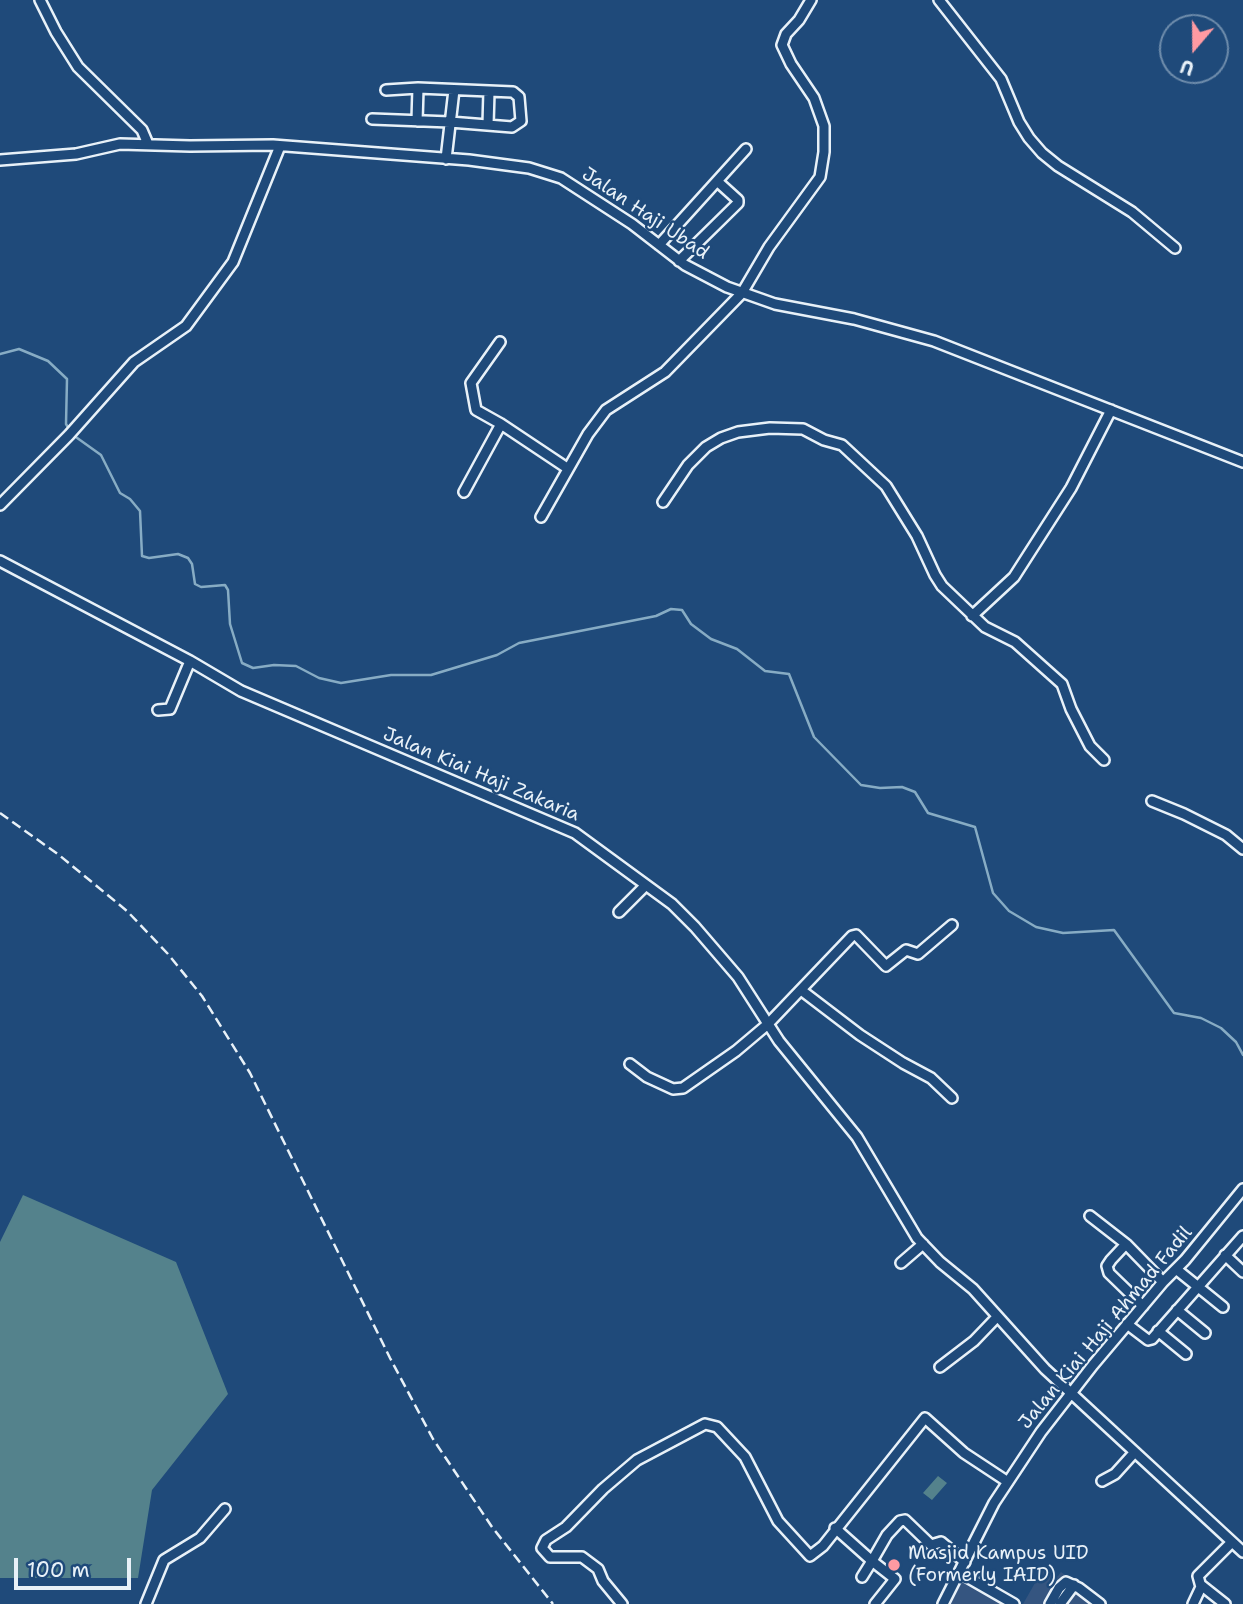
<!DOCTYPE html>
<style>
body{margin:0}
#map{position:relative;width:1243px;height:1604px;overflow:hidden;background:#1f4a7a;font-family:"Shantell Sans",sans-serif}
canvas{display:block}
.north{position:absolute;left:1159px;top:14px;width:70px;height:70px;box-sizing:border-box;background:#1f4a7a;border:2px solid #6f8dac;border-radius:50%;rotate:200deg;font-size:19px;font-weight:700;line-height:28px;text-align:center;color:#e8f1f8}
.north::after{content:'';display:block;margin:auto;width:24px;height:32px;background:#ff9aa2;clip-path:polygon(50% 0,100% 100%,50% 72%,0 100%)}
.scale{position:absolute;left:14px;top:1558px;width:117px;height:32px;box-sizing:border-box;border:4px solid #e8f1f8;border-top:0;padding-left:9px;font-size:21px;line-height:24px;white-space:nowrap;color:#e8f1f8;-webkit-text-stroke:5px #1f4a7a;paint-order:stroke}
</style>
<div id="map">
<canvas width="1243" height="1604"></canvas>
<div class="north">U</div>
<div class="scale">100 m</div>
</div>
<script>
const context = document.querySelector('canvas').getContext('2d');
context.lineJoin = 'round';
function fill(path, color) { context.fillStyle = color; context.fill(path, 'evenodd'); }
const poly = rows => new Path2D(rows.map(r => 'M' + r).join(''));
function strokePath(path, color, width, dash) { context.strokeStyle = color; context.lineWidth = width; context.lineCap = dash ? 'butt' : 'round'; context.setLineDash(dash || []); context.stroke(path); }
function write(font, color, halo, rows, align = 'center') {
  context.font = font + ' "Shantell Sans",sans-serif'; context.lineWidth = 5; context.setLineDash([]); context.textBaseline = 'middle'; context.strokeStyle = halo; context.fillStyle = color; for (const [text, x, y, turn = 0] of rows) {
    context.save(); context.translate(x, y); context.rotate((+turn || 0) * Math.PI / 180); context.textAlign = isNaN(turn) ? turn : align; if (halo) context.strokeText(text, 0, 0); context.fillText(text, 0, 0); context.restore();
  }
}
fill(poly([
 [1043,1569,1058,1576,1061,1572,1105,1604,1023,1604],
 [965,1571,1018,1604,947,1604]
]), '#355580');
fill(poly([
 [23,1195,176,1262,228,1394,152,1490,138,1578,0,1578,0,1242],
 [938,1476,947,1483,932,1500,923,1493]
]), '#54828c');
strokePath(poly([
 [0,354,19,349,48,361,67,379,66,424,69,429],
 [73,435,101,455,120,493,130,499,140,511,142,556,149,558,178,554,188,558,192,564,195,584,201,587,225,585,228,590,230,624,242,663,253,668,274,665,296,666,319,678,341,683,391,675,431,675,497,655,519,643,656,616,671,609,682,610,691,624,711,639,737,649,765,671,789,674,814,737,861,785,880,788,902,787,915,792,928,813,975,827,993,893,1009,911,1036,927,1063,933,1114,930,1174,1013,1201,1018,1221,1028,1236,1042,1243,1055]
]), '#87acc4', 2.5);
const minor = poly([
 [40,0,56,32,78,67,142,130,148,144],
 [939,0,1001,79,1019,122,1029,138,1042,153,1058,166,1132,212,1175,248],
 [372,119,450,122,512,127,521,121,519,97,513,92,418,88,386,90],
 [417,121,418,88],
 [488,125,489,91],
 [446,159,454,90],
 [0,160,76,154,120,144,190,146,273,145,469,160,529,168,561,178,632,224,685,265,727,287,775,304,854,319,934,341,1243,462],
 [659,245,746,149],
 [679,261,738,203,738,200,717,181],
 [500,342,471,383,476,410,501,424],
 [464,492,501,424,567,468],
 [663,502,688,465,706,447,721,438,738,432,770,428,803,429,824,440,842,445,886,486,917,536,935,575,942,586,985,627,1015,642,1062,684,1071,709,1090,746,1104,760],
 [0,505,69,435,134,362,186,326,233,262,280,146],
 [541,517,588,434,606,410,665,372,742,293,769,247,820,177,824,152,824,126,814,98,791,64,782,45,786,34,799,20,811,0],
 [0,561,190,661,241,691,575,833,672,904,695,927,738,977,779,1041,857,1137,917,1238,940,1262,973,1289,1045,1369,1243,1552],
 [972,616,1014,577,1071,488,1111,410],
 [158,710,170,709,190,661],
 [1152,801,1184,814,1226,835,1243,849],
 [619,912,646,885],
 [801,990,860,1035,903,1063,931,1078,952,1098],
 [630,1064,647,1077,673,1089,683,1088,736,1051,768,1024,852,936,856,935,886,966,906,950,918,954,952,925],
 [1090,1216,1126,1244],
 [1225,1255,1243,1272],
 [901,1263,923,1244],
 [1176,1269,1223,1307],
 [1143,1306,1109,1273,1107,1266,1111,1260,1126,1244,1163,1282],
 [1177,1310,1205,1333],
 [1127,1324,1148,1340,1152,1339,1243,1236],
 [1158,1331,1186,1354],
 [940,1367,974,1341,997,1317],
 [1102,1481,1115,1474,1134,1453],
 [835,1528,872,1561,887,1535,900,1521,905,1520,931,1545,941,1542,965,1562],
 [960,1573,1014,1604],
 [862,1577,872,1561,895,1579,875,1604],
 [1201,1585,1225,1604],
 [146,1604,164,1560,200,1538,225,1509],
 [622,1604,603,1581,598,1569,582,1557,550,1557,542,1548,546,1540,566,1527,603,1489,637,1460,705,1424,717,1427,745,1457,778,1521,810,1556,823,1546,925,1418,964,1453,1008,1482],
 [943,1604,994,1503,1041,1432,1093,1365,1163,1282,1185,1260,1243,1189],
 [1050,1604,1059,1588,1066,1582,1079,1588,1100,1604],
 [1060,1604,1074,1585],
 [1193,1604,1201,1587,1198,1576,1232,1542]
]);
strokePath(minor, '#e8f1f8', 14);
strokePath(minor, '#1f4a7a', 9);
strokePath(poly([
 [0,813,59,855,127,911,168,954,202,996,250,1073,390,1358,433,1439,492,1527,553,1604]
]), '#e8f1f8', 2.5, [10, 5]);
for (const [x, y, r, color] of [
 [894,1565,7,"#ff9aa2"]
]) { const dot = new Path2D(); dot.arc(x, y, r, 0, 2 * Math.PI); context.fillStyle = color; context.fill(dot); strokePath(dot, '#1f4a7a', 2.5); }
write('19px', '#e8f1f8', '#1f4a7a', [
 ["Jalan Haji Ubad",645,214,34],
 ["Jalan Kiai Haji Zakaria",481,775,23],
 ["Jalan Kiai Haji Ahmad Fadil",1106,1328,-50]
]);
write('19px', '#e8f1f8', '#1f4a7a', [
 ["Masjid Kampus UID",908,1554],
 ["(Formerly IAID)",908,1576]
], 'left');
</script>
